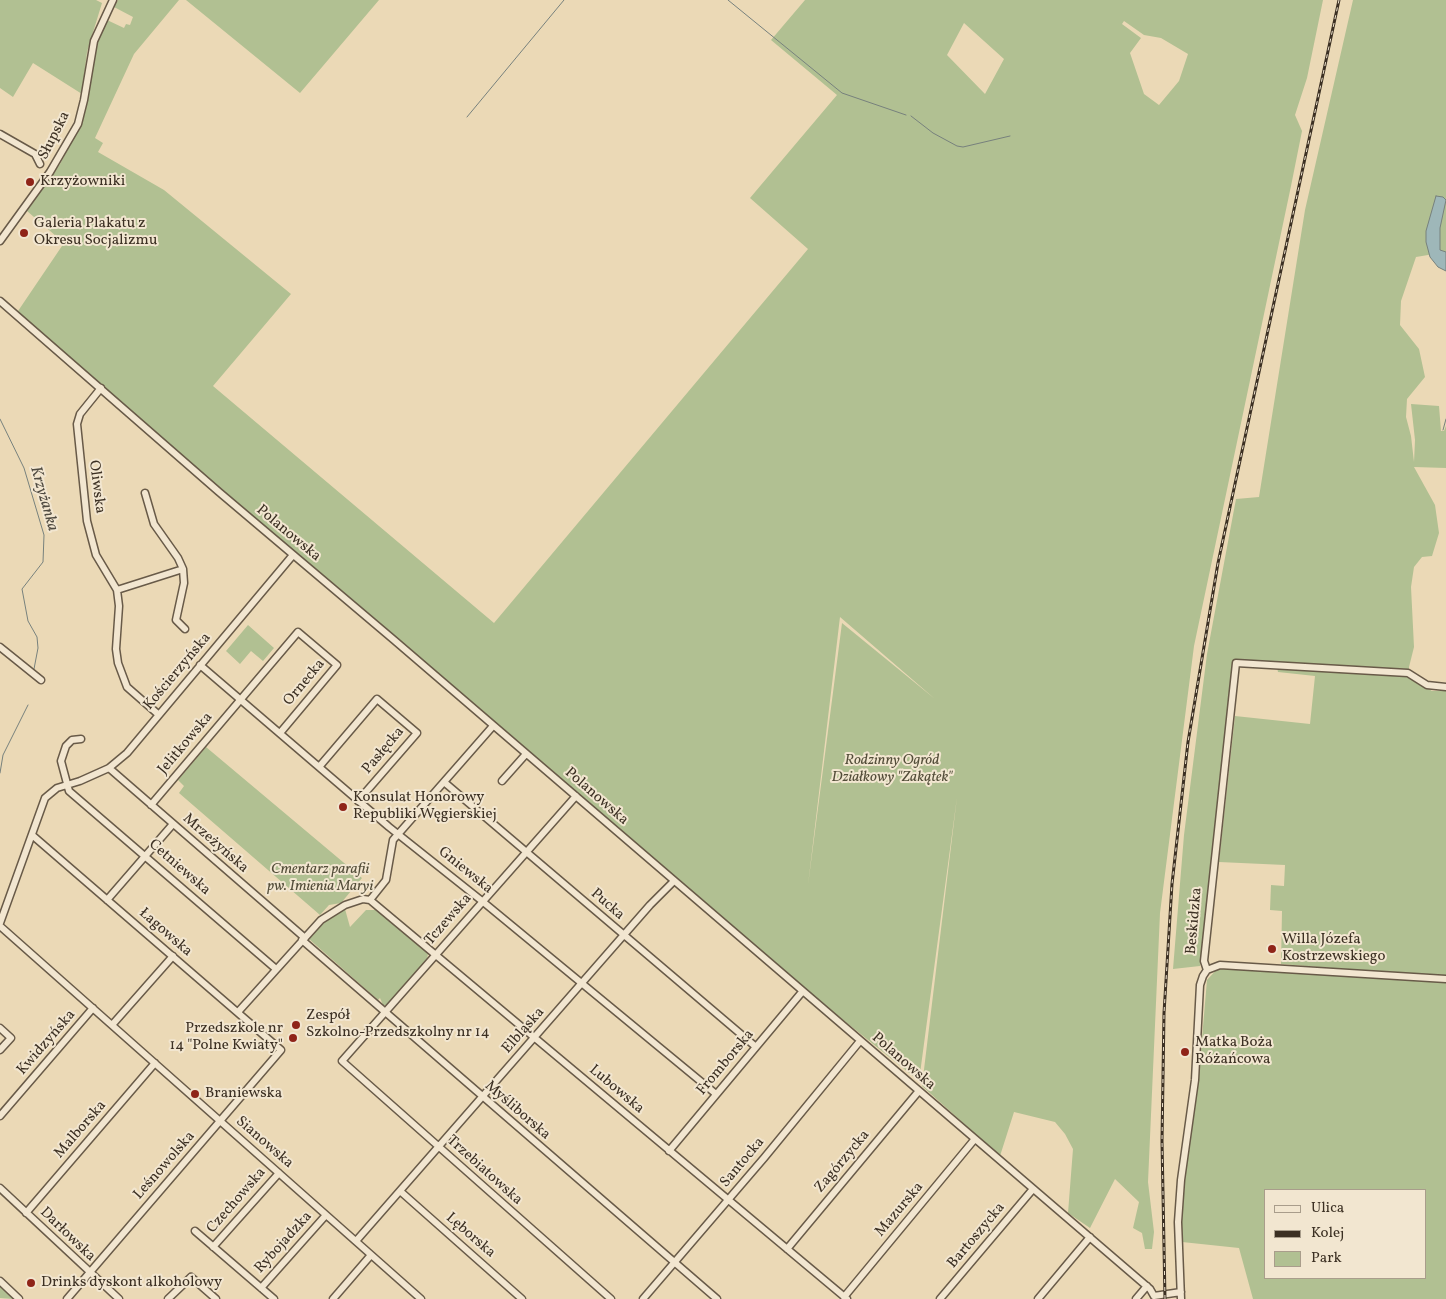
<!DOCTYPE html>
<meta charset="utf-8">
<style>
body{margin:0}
#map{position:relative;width:1446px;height:1299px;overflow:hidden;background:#ebd9b6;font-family:Vollkorn,serif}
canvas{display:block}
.legend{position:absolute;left:1264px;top:1189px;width:162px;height:90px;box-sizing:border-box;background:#f2e6d0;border:1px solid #a99d8b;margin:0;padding:6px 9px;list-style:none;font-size:15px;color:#3c3023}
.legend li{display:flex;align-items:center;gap:10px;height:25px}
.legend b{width:25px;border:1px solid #a99d8b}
</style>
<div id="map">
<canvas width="1446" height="1299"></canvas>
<ul class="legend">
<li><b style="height:6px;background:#f2e6d0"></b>Ulica</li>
<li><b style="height:6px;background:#3c3023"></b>Kolej</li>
<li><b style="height:14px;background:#b1c092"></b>Park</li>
</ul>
</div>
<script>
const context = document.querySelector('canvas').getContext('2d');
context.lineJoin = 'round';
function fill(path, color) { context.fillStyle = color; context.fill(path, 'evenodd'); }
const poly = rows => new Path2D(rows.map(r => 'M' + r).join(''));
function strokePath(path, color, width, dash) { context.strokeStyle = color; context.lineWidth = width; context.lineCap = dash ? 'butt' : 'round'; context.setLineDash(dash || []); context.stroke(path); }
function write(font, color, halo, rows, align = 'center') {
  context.font = font + ' Vollkorn,serif'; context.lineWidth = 4; context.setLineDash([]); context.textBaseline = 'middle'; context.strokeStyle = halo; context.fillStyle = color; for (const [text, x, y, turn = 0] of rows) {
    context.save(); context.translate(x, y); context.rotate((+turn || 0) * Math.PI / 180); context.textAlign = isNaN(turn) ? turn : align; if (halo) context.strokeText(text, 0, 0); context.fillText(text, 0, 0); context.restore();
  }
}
fill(poly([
 [0,0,96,0,102,3,87,52,82,94,33,63,13,97,0,88],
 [118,0,179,0,134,54,95,138,103,143,98,152,164,190,291,294,213,386,494,623,808,249,750,198,837,95,771,40,805,0,1323,0,1307,78,1295,115,1302,131,1291,186,1194,646,1160,913,1148,1182,1154,1232,1152,1249,1145,1249,1142,1233,1133,1228,1139,1202,1115,1179,1090,1228,1068,1213,1073,1149,1065,1134,1055,1122,1014,1112,1000,1156,922,1086,957,797,919,1081,796,982,16,314,64,243,27,211,60,164,83,120,96,45,103,27,107,20,124,28,126,24,130,25,133,17,114,7],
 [1124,21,1144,35,1161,38,1188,54,1179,81,1159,105,1144,94,1130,53,1141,38,1122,24],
 [964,23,1004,59,985,94,947,55],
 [840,617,935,699,842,623,808,885],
 [186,0,379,0,300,93],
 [1353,0,1446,0,1446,252,1416,257,1401,301,1400,325,1419,349,1425,377,1407,399,1406,417,1411,436,1414,462,1415,440,1411,404,1439,406,1441,431,1444,431,1446,426,1446,468,1414,467,1435,505,1439,533,1432,556,1422,557,1414,567,1411,587,1414,647,1409,667,1409,676,1432,691,1446,691,1446,977,1281,964,1282,911,1270,910,1271,885,1284,886,1285,865,1219,862,1235,716,1310,724,1315,676,1278,672,1276,663,1235,661,1200,966,1173,969,1184,835,1207,654,1236,499,1259,497,1305,210],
 [248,625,274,648,263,661,251,651,240,664,226,651],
 [206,747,362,878,341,903,329,905,320,915,179,793,184,786,178,780],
 [377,908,428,953,427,961,388,1005,383,1005,380,998,378,1000,309,939,325,922,341,911,345,909,350,927,366,910,374,910],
 [1218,968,1446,982,1446,1299,1253,1299,1239,1248,1182,1242,1182,1191,1198,1085,1207,980],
 [1265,1190,1425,1190,1425,1278,1265,1278],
 [0,1285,14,1299,0,1298]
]), '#b1c092');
const water = poly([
 [1436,196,1443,197,1446,200,1440,228,1440,250,1446,252,1446,271,1438,267,1430,257,1426,242,1426,231,1436,196]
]);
fill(water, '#9eb7b9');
strokePath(water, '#77817d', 1);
strokePath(poly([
 [728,0,842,93,906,115],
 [911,116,933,133,957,146,963,147,1010,136],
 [467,117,564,0],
 [0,419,24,468,44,535,43,562,22,589,28,621,37,637,38,648,34,669],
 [1443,430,1446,419],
 [0,773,3,755,28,705]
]), '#77817d', 1);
const minor = poly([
 [0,134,35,154,40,164],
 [0,241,50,172,78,124,84,100,94,41,113,0],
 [0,301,219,492,394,640,1150,1289,1154,1296],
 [101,388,80,414,77,424,87,521,96,555,117,590,119,606,116,649,118,663,127,687,159,715],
 [145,493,154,524,178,558,183,569,184,583,176,620,185,629],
 [117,590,183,569],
 [0,647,41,680],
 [200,665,389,827,482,901,716,1094],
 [81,739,72,740,66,746,61,761,69,791,276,969],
 [319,767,377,699,417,733,358,801],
 [109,768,305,938],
 [502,781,526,754],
 [444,782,756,1047],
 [576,796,342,1061,611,1299],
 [151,805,298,632,337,665,280,733],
 [32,835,281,1050,67,1299],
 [107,900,173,824],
 [370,900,847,1299],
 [0,923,45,798,57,788,80,781,109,768,127,753,293,555],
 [0,926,421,1299],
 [302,940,717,1299],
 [1207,970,1204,961,1236,663,1408,673,1427,685,1446,687],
 [238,1012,321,920,345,905,363,899,370,900,386,880,393,840,493,726],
 [112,1025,173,956],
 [0,1028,11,1038,0,1050],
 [0,1116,93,1008],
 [669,1151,802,992],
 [0,1188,119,1299],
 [400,1191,522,1299],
 [26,1213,155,1063],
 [195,1231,274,1299],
 [356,1241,650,905,674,881],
 [213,1247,279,1173],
 [787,1249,918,1092],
 [0,1281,19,1299],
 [261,1288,326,1215],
 [1154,1296,1181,1292],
 [844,1297,974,1140],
 [168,1299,191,1277,216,1299],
 [333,1299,371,1255],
 [643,1299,764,1158,860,1041],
 [940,1299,1033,1189],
 [1038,1299,1090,1237],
 [1136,1299,1147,1286],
 [1181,1299,1178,1222,1181,1180,1195,1080,1200,985,1203,976,1207,970,1220,965,1446,979]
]);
strokePath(minor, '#685a48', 9);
strokePath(minor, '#f2e6d0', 6);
const rail = poly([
 [1165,1299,1162,1141,1164,1013,1172,884,1188,742,1218,563,1339,0]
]);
strokePath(rail, '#3c3023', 3);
strokePath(rail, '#f2e6d0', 1, [4]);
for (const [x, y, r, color] of [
 [30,182,5,"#8f2418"],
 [24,233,5,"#8f2418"],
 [343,807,5,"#8f2418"],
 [1272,949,5,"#8f2418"],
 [296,1025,5,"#8f2418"],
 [293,1038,5,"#8f2418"],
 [1185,1052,5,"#8f2418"],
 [195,1094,5,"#8f2418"],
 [31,1283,5,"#8f2418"]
]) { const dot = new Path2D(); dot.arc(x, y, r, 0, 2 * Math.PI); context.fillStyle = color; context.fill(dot); strokePath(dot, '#f2e6d0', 2); }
write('15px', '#3c3023', '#f2e6d0', [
 ["Słupska",55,136,-63],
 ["Oliwska",96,487,83],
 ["Polanowska",288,534,40],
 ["Kościerzyńska",178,672,-50],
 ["Ornecka",305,683,-50],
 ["Jelitkowska",186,744,-50],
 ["Pasłęcka",384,751,-50],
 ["Polanowska",596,797,41],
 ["Mrzeżyńska",215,844,41],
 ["Cetniewska",179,868,41],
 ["Gniewska",465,871,39],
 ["Pucka",607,905,41],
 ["Tczewska",449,920,-49],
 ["Beskidzka",1195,921,-85],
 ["Łagowska",165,933,41],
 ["Elbląska",524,1031,-49],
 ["Kwidzyńska",47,1043,-49],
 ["Polanowska",903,1062,41],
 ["Fromborska",726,1063,-50],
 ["Lubowska",616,1090,40],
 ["Myśliborska",517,1111,41],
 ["Malborska",81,1130,-49],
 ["Sianowska",264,1143,41],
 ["Zagórzycka",843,1162,-50],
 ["Santocka",743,1163,-50],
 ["Leśnowolska",165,1166,-49],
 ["Trzebiatowska",484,1171,42],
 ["Czechowska",237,1201,-49],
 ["Mazurska",900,1210,-50],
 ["Darłowska",67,1235,44],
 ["Lęborska",470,1236,41],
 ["Bartoszycka",977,1236,-50],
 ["Rybojadzka",284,1243,-48]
]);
write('15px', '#3c3023', '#f2e6d0', [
 ["Krzyżowniki",40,182],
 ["Galeria Plakatu z",34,224],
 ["Okresu Socjalizmu",34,241],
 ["Konsulat Honorowy",353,798],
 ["Republiki Węgierskiej",353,815],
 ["Willa Józefa",1282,940],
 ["Kostrzewskiego",1282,957],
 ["Zespół",306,1016],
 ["Szkolno-Przedszkolny nr 14",306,1033],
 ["Przedszkole nr",283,1029,"right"],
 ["14 \"Polne Kwiaty\"",283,1046,"right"],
 ["Matka Boża",1195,1043],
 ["Różańcowa",1195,1060],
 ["Braniewska",205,1094],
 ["Drinks dyskont alkoholowy",41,1283]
], 'left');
write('italic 15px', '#534d39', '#f2e6d0', [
 ["Rodzinny Ogród",892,761],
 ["Działkowy \"Zakątek\"",892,778],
 ["Cmentarz parafii",320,870],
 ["pw. Imienia Maryi",320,887]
]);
write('italic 16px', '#504b41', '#f2e6d0', [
 ["Krzyżanka",43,499,74]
]);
</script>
